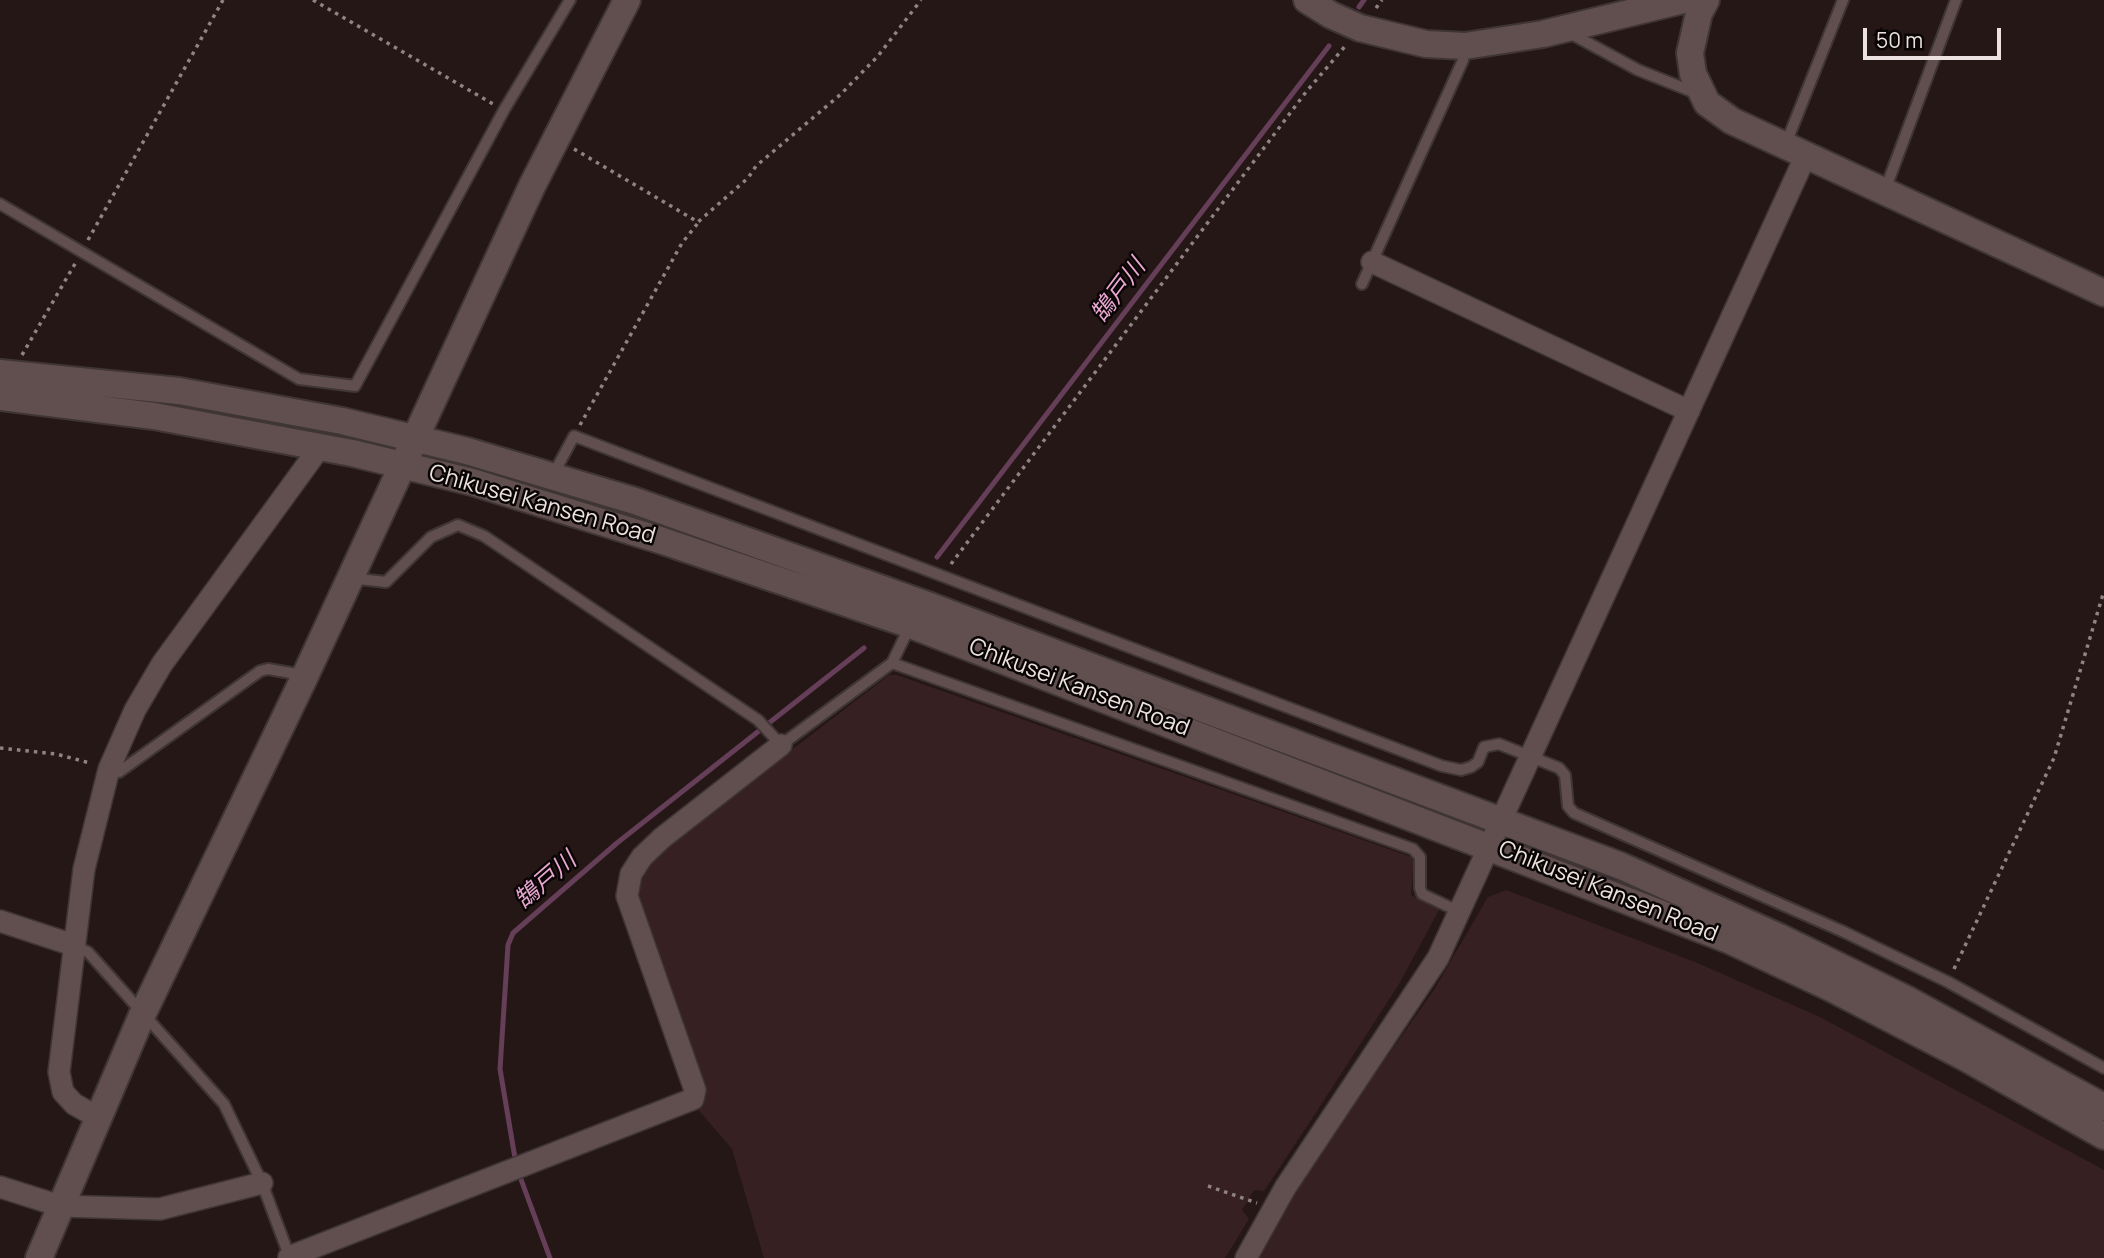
<!DOCTYPE html>
<meta charset="utf-8">
<style>
body{margin:0}
#map{position:relative;width:2104px;height:1258px;overflow:hidden;background:#261717;font-family:Manrope,sans-serif}
canvas{display:block}
.scale{position:absolute;left:1863px;top:28px;width:138px;height:32px;box-sizing:border-box;border:4px solid #ede2e2;border-top:0;padding-left:9px;font-size:21px;line-height:24px;white-space:nowrap;color:#ede2e2;-webkit-text-stroke:5px #0a0505;paint-order:stroke}
</style>
<div id="map">
<canvas width="2104" height="1258"></canvas>
<div class="scale">50 m</div>
</div>
<script>
const context = document.querySelector('canvas').getContext('2d');
context.lineJoin = 'round';
function fill(path, color) { context.fillStyle = color; context.fill(path, 'evenodd'); }
const poly = rows => new Path2D(rows.map(r => 'M' + r).join(''));
function strokePath(path, color, width, dash) { context.strokeStyle = color; context.lineWidth = width; context.lineCap = dash ? 'butt' : 'round'; context.setLineDash(dash || []); context.stroke(path); }
function write(font, color, halo, rows, align = 'center') {
  context.font = font + ' Manrope,"Noto Sans JP",sans-serif'; context.lineWidth = 5; context.setLineDash([]); context.textBaseline = 'middle'; context.strokeStyle = halo; context.fillStyle = color; for (const [text, x, y, turn = 0] of rows) {
    context.save(); context.translate(x, y); context.rotate((+turn || 0) * Math.PI / 180); context.textAlign = isNaN(turn) ? turn : align; if (halo) context.strokeText(text, 0, 0); context.fillText(text, 0, 0); context.restore();
  }
}
fill(poly([
 [889,675,897,675,1414,858,1411,895,1439,910,1399,984,1317,1111,1264,1191,1254,1190,1242,1210,1249,1219,1225,1258,764,1258,732,1149,696,1107,634,899,645,863],
 [1506,890,1695,962,1820,1017,2104,1170,2104,1258,1257,1258,1294,1189,1434,990,1488,897]
]), '#362021');
strokePath(poly([
 [1359,7,1364,0],
 [937,557,1329,46],
 [516,1164,500,1069,508,945,513,933,617,843,864,648],
 [519,1174,550,1258]
]), '#653e58', 5);
const service = poly([
 [1566,31,1638,70,1696,93],
 [1785,146,1843,0],
 [1885,190,1956,0],
 [0,204,299,379,355,386,504,110,570,0],
 [1362,284,1463,60,1465,46],
 [553,475,574,436,1442,766,1461,770,1471,767,1478,762,1484,747,1499,744,1559,768,1565,775,1568,806,1574,813,1844,932,1948,982,2104,1068],
 [350,578,386,582,431,537,458,525,484,536,758,720,781,745,892,663,910,626],
 [892,663,1413,849,1420,857,1420,888,1422,894,1460,912],
 [109,769,119,772,260,671,268,669,303,675],
 [73,945,88,952,224,1104,262,1183,290,1258]
]);
const minor = poly([
 [1372,262,1689,411],
 [0,921,73,945],
 [97,1117,74,1104,63,1092,59,1072,84,869,109,769,135,710,162,664,320,447],
 [0,1187,60,1206,160,1209,262,1183],
 [289,1257,693,1099,695,1090,627,896,631,874,642,857,662,838,781,745],
 [1246,1258,1285,1188,1438,958,1806,155]
]);
const tertiary = poly([
 [1307,0,1331,15,1360,28,1426,44,1465,46,1543,34,1683,0],
 [1706,0,1699,13,1690,53,1693,74,1707,103,1732,121,2104,293],
 [0,373,179,391,342,421,467,451,635,501,930,606,1621,866,1779,937,1906,999,2104,1107],
 [0,397,154,416,352,453,472,482,663,541,911,625,1729,940,1831,988,1966,1058,2104,1136],
 [39,1258,143,1013,305,676,532,186,627,0]
]);
strokePath(service, '#3f3535', 14);
strokePath(minor, '#3f3535', 24);
strokePath(tertiary, '#3f3535', 30);
strokePath(poly([
 [313,0,493,104],
 [1376,8,1382,0],
 [574,149,698,222,748,178,756,166,841,94,878,56,921,0],
 [88,240,223,0],
 [22,355,76,262],
 [580,425,682,243,698,223],
 [951,564,1306,92,1347,44],
 [0,748,56,754,90,763],
 [1954,969,2054,758,2104,591],
 [1208,1186,1257,1203]
]), '#908383', 3.5, [3.5, 5]);
strokePath(service, '#614f4f', 10);
strokePath(minor, '#614f4f', 21);
strokePath(tertiary, '#614f4f', 26);
write('23px', '#ede2e2', '#0a0505', [
 ["Chikusei Kansen Road",542,505,16],
 ["Chikusei Kansen Road",1079,688,21],
 ["Chikusei Kansen Road",1608,892,22]
]);
write('italic 24px', '#eaa7d2', '#0a0505', [
 ["鵠戸川",1119,291,-53],
 ["鵠戸川",546,881,-41]
]);
</script>
